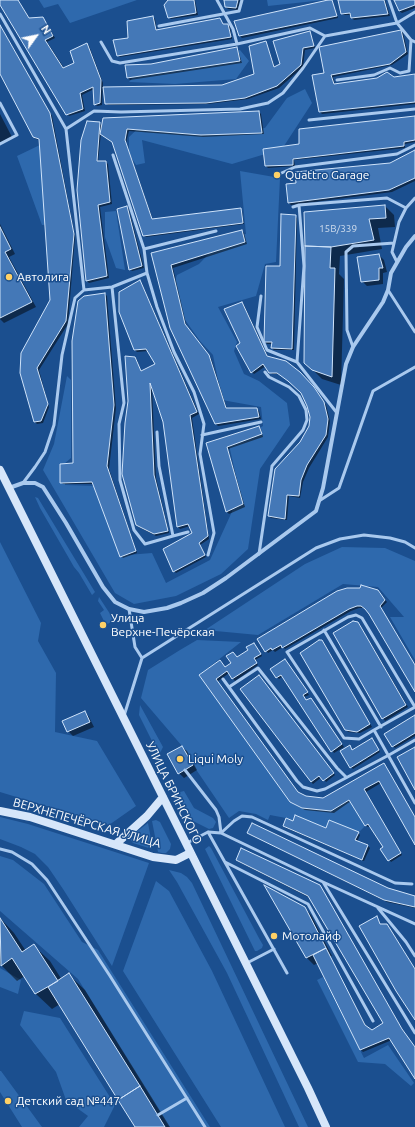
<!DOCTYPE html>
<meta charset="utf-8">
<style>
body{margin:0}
#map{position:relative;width:415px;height:1127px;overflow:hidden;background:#1b4f8f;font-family:Ubuntu,sans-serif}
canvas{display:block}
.north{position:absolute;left:16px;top:16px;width:40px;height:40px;-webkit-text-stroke:3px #1b4f8f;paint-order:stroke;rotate:57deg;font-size:11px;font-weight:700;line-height:16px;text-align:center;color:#fff}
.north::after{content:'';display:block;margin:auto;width:14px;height:18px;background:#fff;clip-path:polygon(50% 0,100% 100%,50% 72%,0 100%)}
</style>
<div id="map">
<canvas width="415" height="1127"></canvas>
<div class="north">N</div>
</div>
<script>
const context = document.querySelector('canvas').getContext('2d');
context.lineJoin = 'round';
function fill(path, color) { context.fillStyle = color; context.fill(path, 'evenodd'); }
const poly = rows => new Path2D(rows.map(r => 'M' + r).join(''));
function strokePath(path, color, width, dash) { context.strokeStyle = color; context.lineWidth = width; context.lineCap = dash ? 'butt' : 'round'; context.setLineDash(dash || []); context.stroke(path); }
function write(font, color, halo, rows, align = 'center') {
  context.font = font + ' Ubuntu,sans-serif'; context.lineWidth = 3; context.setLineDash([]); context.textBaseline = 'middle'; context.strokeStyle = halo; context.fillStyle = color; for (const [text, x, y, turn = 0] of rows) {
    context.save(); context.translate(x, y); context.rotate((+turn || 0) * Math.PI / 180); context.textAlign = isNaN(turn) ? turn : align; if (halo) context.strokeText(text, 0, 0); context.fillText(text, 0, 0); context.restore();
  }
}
fill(poly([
 [39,0,137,0,70,23,58,4,44,8],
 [267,0,324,0,268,6],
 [240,50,249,61,236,79,175,84,129,82,137,73],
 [305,89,312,103,282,149,232,164,142,140,145,163,136,165,129,154,129,137,150,117,226,134,265,128,287,98],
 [42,144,62,223,42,225,17,156],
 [240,171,280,178,276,262,265,264,256,296,218,307,237,342,234,351,244,374,259,381,287,403,290,425,260,469,248,549,221,574,176,596,134,604,115,593,43,470,54,444,67,376,71,380,71,458,64,464,65,485,96,486,127,555,152,553,166,583,210,560,240,494,229,445,263,426,261,407,222,400,213,355,200,341,183,317,173,286,177,275,199,264,225,237,246,234],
 [116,211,125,270,116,268,105,237,105,212],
 [35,497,38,498,95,592,92,595,79,573,74,567,40,508],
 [0,542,41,623,38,641,56,673,55,732,97,741,136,806,109,825,0,792],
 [342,547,385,548,415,561,415,660,390,617,404,617,378,587,343,584,258,635,205,630,305,564],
 [99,597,114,620,106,625,100,613,104,610,98,601],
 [197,640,241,642,199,675,290,802,302,808,331,811,349,800,365,826,359,832,329,820,326,828,295,815,293,821,286,818,270,815,268,820,256,814,239,811,229,818,193,765,182,746,141,698,148,670,180,650],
 [140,705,163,747,159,755,139,715],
 [184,791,194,808,213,818,216,822,213,828,209,829,191,820,178,794,180,792],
 [0,817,28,824,149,863,112,966,63,889,48,867,35,854,21,847,0,839],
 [156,820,160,822,171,844,170,849,166,853,162,853,158,852,152,821],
 [148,823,151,839,152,849,133,843,131,840,132,836,135,833],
 [209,846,211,848,260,940,263,945,262,948,257,951,255,951,205,849],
 [0,856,13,860,44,884,82,942,98,950,210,1127,169,1127,78,979,0,911],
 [169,870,181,873,187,877,192,883,308,1127,299,1127,227,973,177,882],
 [156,881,169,891,212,971,285,1127,221,1127,123,971],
 [0,968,21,980,18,994,0,987],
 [323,977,364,1058,388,1045,414,1083,411,1086,385,1064,358,1062,317,980],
 [24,1011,60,1018,115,1105,104,1127,79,1127,88,1116,66,1100,56,1072,20,1025],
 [0,1071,1,1071,42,1127,22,1127,0,1092]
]), '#2e69ad');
fill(poly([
 [0,0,18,0,30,19,43,18,45,21,55,38,47,42,64,68,75,63,87,44,89,46,103,83,102,105,97,106,95,104,94,89,82,95,85,111,69,116,67,114,0,3],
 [169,0,195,0,198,15,171,19,169,17],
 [225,0,240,0,238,10,228,9,226,7],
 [331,0,333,3,338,18,242,38,240,36],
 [339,0,385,0,390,16,354,20,352,18,352,15,344,15,342,13],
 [395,0,415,0,415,8,402,13,399,11],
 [153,17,155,19,157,31,219,19,224,25,228,25,230,27,232,39,120,57,118,55,129,38],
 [0,25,52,116,75,237,68,324,39,370,49,407,43,423,37,424,35,422,22,353,51,301,40,140,36,139,33,136,0,72],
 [401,31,403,33,408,54,392,65,333,77,335,85,415,75,415,104,322,114,320,112,326,74],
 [309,32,311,34,315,48,305,50,303,67,279,88,248,99,208,104,108,105,106,103,222,86,256,74,265,42,267,44,275,68,281,64],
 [236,48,238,50,242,63,130,80,128,78,152,65],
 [259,112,261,114,264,134,203,137,129,131,126,143,153,220,240,209,242,211,244,224,146,237,143,235,113,143,101,133,98,162,106,162,108,164,112,204,100,207,109,278,89,283,87,281,99,123,102,126],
 [0,114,12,137,0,143],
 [415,117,415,142,405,144,405,148,294,160,295,166,268,168,266,166,300,145],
 [415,151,415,181,392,192,291,205,289,203,391,164],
 [385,206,394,215,395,227,378,228,382,249,340,256,339,274,344,279,341,385,322,379,305,362,306,246],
 [127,207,129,210,144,268,132,271,130,269],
 [295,216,297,218,294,350,274,350,272,348,272,344,267,344,265,341,281,267],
 [0,224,15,254,9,257,36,307,4,323,0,319],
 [242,231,244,233,247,244,173,268,187,328,211,358,227,409,256,409,259,411,261,419,218,426,216,424,152,253],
 [379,255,384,260,387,272,383,273,383,284,367,286,362,281],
 [140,282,142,284,199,414,192,418,209,539,200,545,206,557,176,573,174,571,164,549,193,534,190,526,180,529,178,527,164,422,152,388,156,478,169,533,156,536,139,527,136,525,135,358,137,360,141,371,156,365,148,351,137,352,135,350],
 [105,294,107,296,116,408,109,469,137,553,123,558,121,556,94,484,63,484,61,482,74,464,84,297],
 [242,303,244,305,268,357,316,391,326,405,330,421,328,437,309,468,303,482,300,498,289,496,287,520,271,518,269,516,301,443,310,426,311,417,308,405,301,393,291,382,280,374,272,374,266,366,254,374,252,372,237,346,242,343],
 [259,427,261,429,263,437,228,449,245,507,229,514,227,512,207,443],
 [380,594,387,602,381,608,415,665,415,690,367,610,364,608,359,608,351,611,285,649,283,647,275,652,273,650,268,653,259,639],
 [357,623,360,625,408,707,385,721,334,633],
 [322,641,324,643,372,727,360,733,348,732,346,729],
 [256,646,262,656,255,660,258,665,235,681,229,673,217,682,298,793,306,797,324,799,385,766,415,817,415,843,381,783,366,792,402,855,391,862,382,849,384,847,370,826,368,827,366,825,351,801,334,813,305,810,294,804,200,675,225,668],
 [287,663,309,695,304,697,307,701,313,701,344,747,334,753,283,676,279,679,277,677],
 [261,678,335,775,326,782,322,777,313,784,311,782],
 [85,712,89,717,94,727,73,736,68,731],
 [415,716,415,736,395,748,393,746],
 [373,741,380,752,353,769,351,767,349,746,353,751],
 [182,747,187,751,197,770,184,778,179,773],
 [284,826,358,833,360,835,357,842,368,846,370,848,364,861,286,828],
 [248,833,388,889,415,897,415,908,387,902,251,835],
 [237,860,321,889,404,1032,415,1048,415,1077,392,1040,363,1052,361,1050,318,963,314,965,307,958,266,888,304,907,311,915,332,956,330,957,367,1028,372,1032,384,1023,310,898,239,862],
 [0,918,14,933,26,951,34,946,50,961,62,980,69,975,85,990,170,1127,136,1127,60,1004,52,1009,36,994,25,976,17,981,1,965,0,963],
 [377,918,381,925,387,925,389,927,415,969,415,1018]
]), '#0007');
const building = poly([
 [0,0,18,0,29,18,43,17,53,36,45,40,63,68,74,63,70,51,87,43,101,80,100,103,94,105,93,87,80,93,83,109,66,115,0,5,0,0],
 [168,0,194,0,196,13,168,18,164,5,168,0],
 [224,0,238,0,236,8,225,7,224,0],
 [328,0,332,0,337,16,239,36,234,21,328,0],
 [338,0,384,0,388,14,351,18,350,13,341,14,338,0],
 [394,0,415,0,415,5,399,11,394,0],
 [153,16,156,30,220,18,223,24,228,24,231,37,117,56,113,40,128,38,127,21,153,16],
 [0,25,50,113,74,234,66,321,37,368,48,404,41,421,34,422,20,373,21,353,50,300,39,139,33,137,0,74,0,25],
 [401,30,406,52,390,64,331,75,334,84,377,78,387,72,394,77,415,74,415,102,319,112,312,75,324,73,319,47,401,30],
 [310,31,314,46,303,48,301,65,277,86,245,98,206,103,105,104,103,87,222,85,254,74,249,46,266,41,274,67,280,64,273,41,310,31],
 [237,47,240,61,127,78,125,65,151,64,237,47],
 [259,111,262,133,201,135,127,129,125,140,152,219,241,208,243,223,143,236,112,142,100,134,103,118,259,111],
 [415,116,415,140,404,142,404,146,293,159,293,165,265,166,263,149,299,144,299,129,415,116],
 [87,121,100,122,97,161,106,161,110,202,98,205,107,276,86,281,77,190,81,140,87,121],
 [415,150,415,178,389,190,288,203,286,184,296,183,295,172,390,163,415,150],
 [385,205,386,218,369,219,374,240,331,247,305,246,304,212,385,205],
 [127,206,142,266,129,270,117,209,127,206],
 [281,214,296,215,292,349,271,348,272,342,264,342,266,266,280,266,281,214],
 [0,227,11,249,5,252,32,302,0,318,0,227],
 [242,230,245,242,171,265,185,324,209,355,226,408,257,408,259,417,215,424,170,328,151,253,242,230],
 [305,246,331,247,330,268,335,268,332,377,312,370,304,363,305,246],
 [379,254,383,268,379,268,379,280,361,282,357,257,379,254],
 [140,280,197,412,190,415,208,536,199,543,205,555,173,572,163,549,192,533,188,524,177,527,163,422,150,383,154,475,168,531,154,534,136,525,122,474,125,423,128,401,125,356,135,357,141,371,155,364,146,349,134,350,119,312,119,292,140,280],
 [105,293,114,405,107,466,136,551,120,557,92,482,60,483,60,464,73,463,72,341,78,301,84,296,105,293],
 [242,302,267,356,286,361,300,372,314,387,324,402,328,419,326,435,307,465,301,480,299,496,287,495,285,519,268,516,275,469,300,442,309,426,310,417,307,406,301,393,288,381,277,373,269,373,263,364,251,373,236,346,240,343,224,309,242,302],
 [259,426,262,434,227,447,243,504,226,512,206,443,259,426],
 [361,585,378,590,385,600,380,606,415,665,415,692,369,614,365,609,361,606,357,606,349,609,282,648,281,645,272,650,271,648,265,652,257,639,337,591,347,588,360,588,361,585],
 [353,621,358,622,406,705,382,719,333,633,353,621],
 [319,640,322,640,370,724,357,732,345,730,300,653,319,640],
 [254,643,261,654,254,658,257,663,232,679,227,671,216,679,298,792,306,796,323,798,384,763,415,817,415,845,379,781,364,789,401,853,388,861,380,849,383,847,368,824,365,826,349,800,331,811,302,808,290,802,199,675,220,660,225,667,231,663,226,656,233,652,237,657,248,650,246,647,254,643],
 [285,659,308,692,303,695,306,700,311,698,342,744,331,752,281,675,276,678,270,669,285,659],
 [259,675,334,773,323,781,319,776,311,782,240,689,259,675],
 [85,711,90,722,67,732,62,721,85,711],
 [415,715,415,733,392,747,384,734,415,715],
 [372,738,379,750,350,768,340,751,350,745,352,750,372,738],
 [182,746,193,765,178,774,167,754,182,746],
 [415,747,415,790,397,757,415,747],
 [295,815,326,828,329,820,359,832,355,840,368,845,362,860,283,826,286,818,293,821,295,815],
 [252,823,388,888,415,896,415,907,384,900,247,833,252,823],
 [241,848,320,885,402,1029,415,1047,415,1079,389,1038,360,1050,313,955,326,948,365,1025,372,1030,383,1023,308,896,236,860,241,848],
 [264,885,305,907,326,948,306,958,264,885],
 [377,916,380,924,387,924,415,969,415,1020,396,991,359,926,377,916],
 [0,918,22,952,34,944,58,981,35,994,12,958,1,966,0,918],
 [69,973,140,1086,118,1100,48,987,69,973],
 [140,1086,165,1127,135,1127,118,1100,140,1086]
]);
fill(building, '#4478b7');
strokePath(building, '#cfe3fa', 1);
strokePath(poly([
 [217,0,233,29,237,44],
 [389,0,397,23,411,40,415,42],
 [0,14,66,129,84,290,75,298,62,355,54,425,45,452,35,467,23,483],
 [159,26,239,11,242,0],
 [101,42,112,61,120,63,237,44,310,28,325,36],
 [337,80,374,75,390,68,400,73,409,71,411,40],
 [0,103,17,135,0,144],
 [309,120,415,109],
 [66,129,94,111,121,112,240,109,268,103,283,93,303,68,325,36,397,23,415,12],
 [113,155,144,249],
 [277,175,295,167,397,154,415,145],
 [299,205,304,266,297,362,337,413],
 [293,207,299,205,387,198,406,208],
 [397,262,392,252,399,222,406,208,415,198],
 [147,273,144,249,216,231],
 [112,287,124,403,119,424,120,480,134,530,145,544,173,536,159,466,157,432],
 [84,290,112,287,147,273,157,307,174,352,194,392,204,424,200,454,214,533,208,555],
 [388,290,415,332],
 [261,296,257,327,267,350,297,362],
 [353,347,347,330,346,252,353,246,394,243],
 [202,435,261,422],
 [319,501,339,488,373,391,415,367],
 [173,536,188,532],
 [259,554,272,466,303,430,307,420,306,410,299,396,289,387,269,377,265,372],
 [129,609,135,647,142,658],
 [324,630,381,727],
 [223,679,297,781,303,787,317,791,325,789,389,755,415,740],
 [229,687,258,668,337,768,346,777],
 [415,707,374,730,415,803],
 [124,716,142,658,316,548,340,539,364,535,390,538,405,542,415,548],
 [374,730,359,739,344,738,287,652,348,617,356,615,362,618,415,707],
 [185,770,216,810,219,817,221,833],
 [208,832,287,973],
 [221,833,234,821,242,816,252,817,395,883,412,884],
 [187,843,208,832,221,833,323,882,415,924],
 [0,849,12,852,32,864,47,880,110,976,205,1127],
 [225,862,308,904,373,1021],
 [323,882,415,1033],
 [378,908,406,942,415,956],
 [247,963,274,949],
 [158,1115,187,1098]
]), '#a9c9ee', 3);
strokePath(poly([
 [9,488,23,483,35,483,43,487,66,523,103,587,115,602,129,609,144,612,167,608,181,603,203,593,226,578,316,511,323,488,346,364,353,347,383,302,388,290,391,273,406,247,415,236]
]), '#a9c9ee', 4);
strokePath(poly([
 [0,470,308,1088,326,1127],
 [0,811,30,817,153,857,176,860,190,853],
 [116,844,147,816,163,797]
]), '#d6e6fa', 8);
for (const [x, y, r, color] of [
 [277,175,4,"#ffd166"],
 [9,277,4,"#ffd166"],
 [103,625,4,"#ffd166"],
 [180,759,4,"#ffd166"],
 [274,936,4,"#ffd166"],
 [8,1101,4,"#ffd166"]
]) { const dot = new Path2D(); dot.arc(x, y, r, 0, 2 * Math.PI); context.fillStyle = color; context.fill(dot); strokePath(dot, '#1b4f8f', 1.5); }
write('10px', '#d0dded', null, [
 ["15В/339",338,229]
]);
write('12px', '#fff', '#1b4f8f', [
 ["Quattro Garage",285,175],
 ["Автолига",17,277],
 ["Улица",111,618],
 ["Верхне-Печёрская",111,632],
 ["Liqui Moly",188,759],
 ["Мотолайф",282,936],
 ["Детский сад №447",16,1101]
], 'left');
write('12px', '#fff', '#1b4f8f', [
 ["УЛИЦА БРИНСКОГО",174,793,64],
 ["ВЕРХНЕПЕЧЁРСКАЯ УЛИЦА",87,823,16]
]);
</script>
